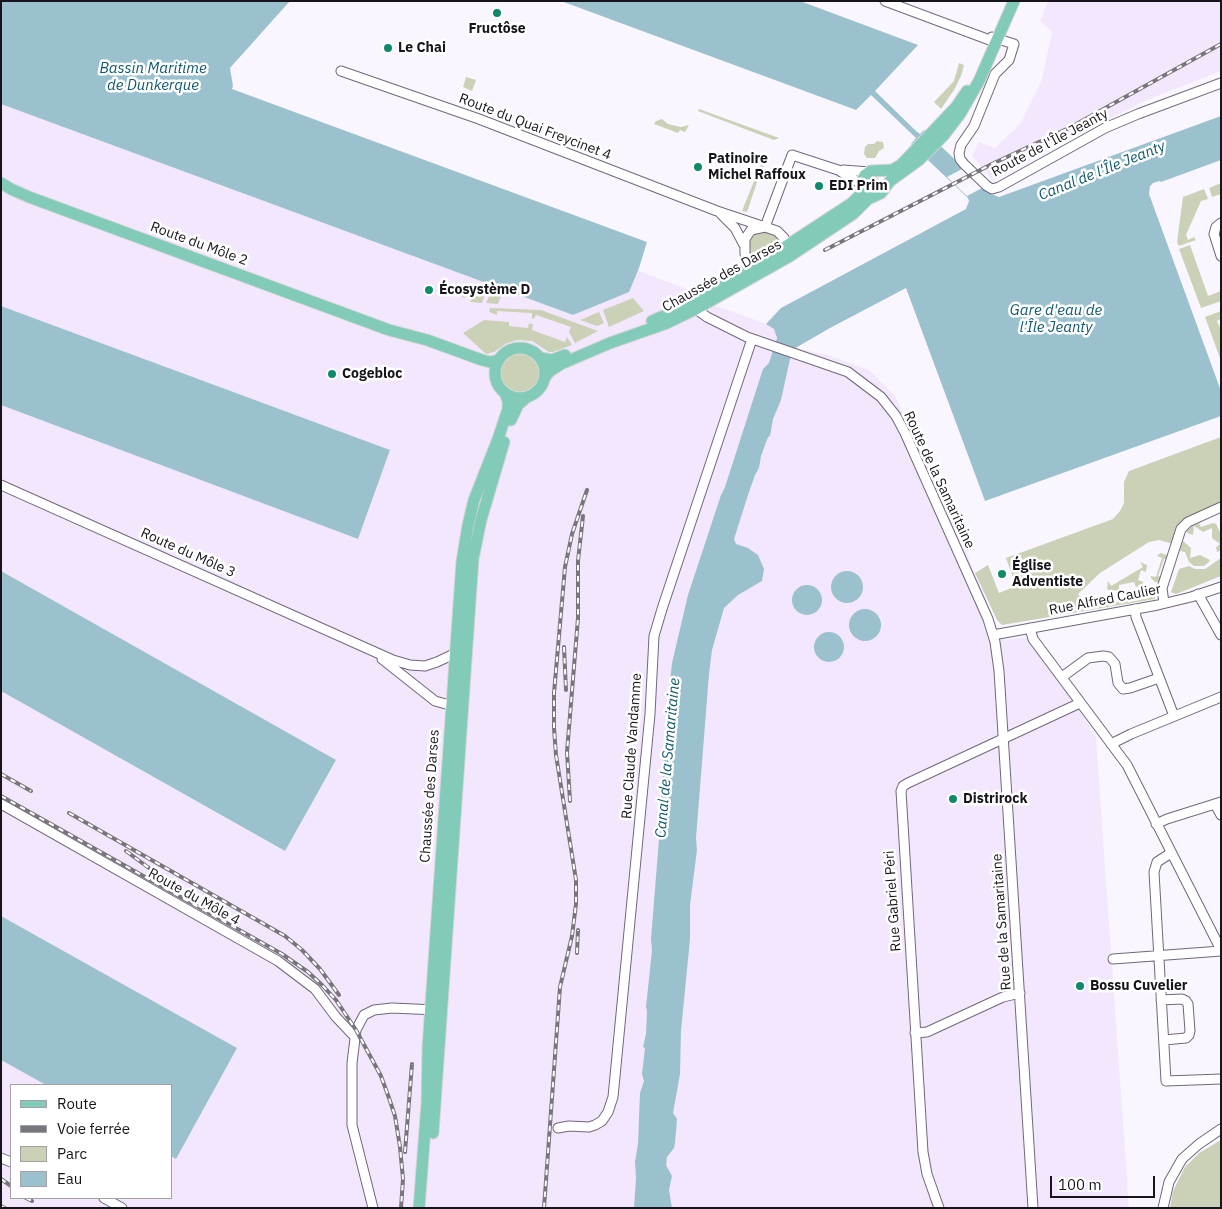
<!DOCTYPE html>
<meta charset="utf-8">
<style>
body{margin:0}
#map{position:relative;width:1222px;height:1209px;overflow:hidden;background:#faf6ff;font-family:"IBM Plex Sans",sans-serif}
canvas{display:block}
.frame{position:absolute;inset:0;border:2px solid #18141b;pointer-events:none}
.legend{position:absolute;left:10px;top:1084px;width:162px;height:115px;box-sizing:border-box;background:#fff;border:1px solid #a3a1a4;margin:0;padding:6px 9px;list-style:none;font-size:15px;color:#18141b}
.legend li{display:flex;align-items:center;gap:10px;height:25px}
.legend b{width:25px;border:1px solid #a3a1a4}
.scale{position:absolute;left:1050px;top:1176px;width:105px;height:22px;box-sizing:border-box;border:2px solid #18141b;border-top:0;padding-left:6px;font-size:15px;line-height:18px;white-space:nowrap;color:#18141b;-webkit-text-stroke:4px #fff;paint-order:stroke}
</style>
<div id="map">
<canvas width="1222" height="1209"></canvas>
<div class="frame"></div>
<ul class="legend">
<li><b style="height:6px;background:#81cbb8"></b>Route</li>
<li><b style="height:6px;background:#79757d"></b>Voie ferrée</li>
<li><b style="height:14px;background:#cbd1b7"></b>Parc</li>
<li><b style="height:14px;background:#9cc1ce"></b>Eau</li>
</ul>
<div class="scale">100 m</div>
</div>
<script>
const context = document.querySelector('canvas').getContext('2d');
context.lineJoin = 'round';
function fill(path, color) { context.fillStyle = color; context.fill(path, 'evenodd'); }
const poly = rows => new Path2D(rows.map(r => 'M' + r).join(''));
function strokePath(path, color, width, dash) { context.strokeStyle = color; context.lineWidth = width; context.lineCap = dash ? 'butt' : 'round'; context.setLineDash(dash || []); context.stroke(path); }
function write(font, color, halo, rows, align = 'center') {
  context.font = font + ' "IBM Plex Sans",sans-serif'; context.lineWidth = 5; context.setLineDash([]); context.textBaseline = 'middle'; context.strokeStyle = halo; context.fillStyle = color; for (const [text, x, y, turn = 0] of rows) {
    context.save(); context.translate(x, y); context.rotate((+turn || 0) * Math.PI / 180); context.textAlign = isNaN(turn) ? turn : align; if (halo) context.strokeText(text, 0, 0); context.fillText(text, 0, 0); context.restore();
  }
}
fill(poly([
 [1048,1,1221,1,1221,71,1147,100,1070,138,993,181,972,156,979,142,995,148,1021,123,1042,79,1049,46,1052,32,1040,21],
 [1,104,573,315,637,270,689,290,689,296,769,325,774,329,776,333,776,343,830,356,869,370,895,396,952,517,1002,640,1037,636,1096,738,1129,1208,1,1208,1,1060,46,1085,11,1085,11,1198,171,1198,171,1156,176,1158,237,1048,1,916,1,691,284,851,336,761,1,571,1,405,358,539,390,450,1,306]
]), '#f3e7fe');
fill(poly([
 [959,63,964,65,961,76,954,90,941,109,934,102,954,81],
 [466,77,476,80,472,91,463,87],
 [699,109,779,138,774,140,750,131,698,111],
 [662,119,668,124,681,127,689,125,685,132,680,130,678,133,654,124,656,121],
 [877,141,883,142,884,148,879,151,875,158,867,158,864,154,865,147,868,144,874,144],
 [761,164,764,166,761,170,747,212,742,211],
 '866 183a7 7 0 1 1 14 0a7 7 0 1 1-14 0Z',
 [1221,183,1221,194,1212,197,1209,188],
 [1204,189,1208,199,1201,201,1186,235,1188,240,1194,237,1196,240,1179,246,1177,242,1183,197],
 [764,230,778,235,781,241,779,245,753,260,750,258,749,240,756,232],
 [1190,245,1208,296,1221,291,1221,301,1201,308,1179,249],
 [448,283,468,290,465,298,446,289],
 [475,286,486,290,482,303,470,302],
 [491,292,501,296,498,304,486,303],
 [633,298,644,311,609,327,603,310],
 [490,308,541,310,598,331,575,343,569,332,571,327,536,315,534,319,532,318,532,313,497,311,497,315,489,312],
 [1221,311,1221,319,1217,321,1221,330,1221,361,1205,317],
 [599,312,604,323,597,326,580,320],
 [484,320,509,322,509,326,528,328,529,323,531,324,533,324,532,330,565,342,567,337,572,345,553,352,549,352,532,341,518,340,507,343,494,352,486,354,463,333],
 '499 373a21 21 0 1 1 42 0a21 21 0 1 1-42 0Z',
 [1221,437,1221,503,1190,517,1173,544,1159,540,1149,542,1100,573,1078,594,1081,598,1084,608,1150,596,1150,591,1153,590,1155,591,1155,599,1002,625,997,620,975,573,988,565,999,593,1016,586,1006,558,1113,519,1120,511,1124,503,1124,482,1129,471],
 [1199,523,1201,527,1213,523,1216,524,1221,534,1221,550,1217,552,1216,547,1220,544,1212,538,1212,528,1203,532,1194,526,1193,535,1187,533,1187,531,1191,527],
 [1183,541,1191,548,1190,558,1200,555,1210,560,1208,563,1204,566,1194,566,1189,562,1185,552,1180,551],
 [1160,553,1167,555,1168,560,1164,559,1158,576,1163,577,1158,582,1155,582,1151,578,1151,576,1156,577,1162,558,1157,556],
 [1221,558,1221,576,1176,594,1171,592,1179,569,1189,566,1195,569,1205,569],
 [1140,562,1147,565,1146,572,1141,570,1138,580,1143,582,1142,585,1136,587,1134,582,1119,585,1119,590,1111,591,1107,589,1108,581,1111,586,1143,567],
 [1221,1140,1221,1208,1170,1208,1173,1191,1185,1167,1199,1153]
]), '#cbd1b7');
fill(poly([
 [1,1,290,1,230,68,233,86,232,89,647,242,639,268,629,292,573,315,1,104],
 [561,1,800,1,918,45,875,91,916,131,920,134,924,130,991,194,999,197,1221,116,1221,160,1161,182,1160,181,1153,183,1150,186,1149,194,1221,391,1221,416,985,501,906,288,830,328,792,350,781,400,773,419,770,436,768,437,761,456,759,468,755,475,748,495,734,539,736,544,748,548,758,555,764,569,762,581,738,595,724,608,712,650,709,674,696,838,697,850,690,905,690,939,681,1031,680,1074,673,1113,677,1119,675,1143,674,1148,667,1157,666,1165,672,1176,669,1190,672,1208,634,1208,636,1178,635,1162,638,1144,640,1093,644,1081,642,1074,645,1048,643,1047,646,1034,647,1011,646,1007,652,950,651,939,659,839,663,839,663,834,659,832,667,709,672,663,688,595,721,495,725,487,763,369,769,363,777,338,774,329,766,324,781,308,966,209,969,201,968,198,911,144,916,138,871,95,856,110],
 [1,306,390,450,358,539,1,405],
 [1,571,336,760,285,851,1,691],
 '831 587a16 16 0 1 1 32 0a16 16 0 1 1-32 0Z',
 '792 600a15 15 0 1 1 30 0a15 15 0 1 1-30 0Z',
 '849 625a16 16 0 1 1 32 0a16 16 0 1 1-32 0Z',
 '814 647a15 15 0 1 1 30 0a15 15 0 1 1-30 0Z',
 [1,916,237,1048,176,1159,171,1156,171,1085,46,1085,1,1060]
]), '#9cc1ce');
fill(poly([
 [964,168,984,187,967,196,947,177]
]), '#faf6ff');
const minor = poly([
 [885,1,995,42],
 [992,37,1014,44,1009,60,995,74,974,126,961,145,959,153,960,159,964,164,987,186,992,189,999,187,1105,128,1138,114,1221,83],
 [341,71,479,119,717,211,777,231,784,238,786,250],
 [843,170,870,172],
 [721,214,735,228,744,245],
 [1221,223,1216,227,1214,234,1221,256],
 [765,227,792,155,838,170,861,184],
 [755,270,750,264,745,254,745,239,751,230,765,227],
 [696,309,707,317,747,337,848,372,881,397,896,416,905,433,988,619,995,642,999,671,1033,1208],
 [1,485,393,660,410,665,425,666,437,662,456,653],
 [1198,594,1221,635],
 [1164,603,1162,588,1181,529,1188,522,1221,507],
 [1135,609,1136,617,1174,716],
 [1030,628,1033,639,1127,765,1221,950],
 [993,635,1158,605,1191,597,1221,587],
 [382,659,435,701,446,704,457,704],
 [1062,677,1088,658,1103,656,1109,657,1115,664,1118,683,1123,689,1130,688,1159,678],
 [1111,744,1131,734,1221,697],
 [1,804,278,961,315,989,336,1017,354,1036],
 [1215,804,1221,815],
 [1156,824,1167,819,1221,802],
 [1171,853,1157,862,1154,872,1166,1081,1221,1079],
 [1113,959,1221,951],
 [1161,1000,1182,999,1186,1001,1188,1004,1190,1031,1189,1035,1186,1038,1164,1040],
 [915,1033,927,1032,1003,997,1020,993],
 [558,1128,569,1126,589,1127,595,1125,602,1121,608,1112,613,1097,650,714,654,636,662,609,752,339],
 [1,1158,11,1162],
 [104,1198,122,1208],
 [373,1208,352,1125,352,1063,356,1030,364,1015,374,1010,392,1008,436,1010],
 [939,1208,927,1174,923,1152,901,791,903,786,908,783,1080,703],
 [1163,1208,1169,1182,1182,1159,1199,1144,1221,1129]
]);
const major = poly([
 [1,183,11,189,29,197,389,330,427,340,482,360,490,362,499,360],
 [867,193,862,186,862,180,865,175,871,171,892,170,901,165,956,107,967,91],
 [652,321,679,309,771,256,852,203,859,196,863,188],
 '495 373a25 25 0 1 1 50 0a25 25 0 1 1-50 0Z',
 [541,358,552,360,565,355],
 [545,377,550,371,561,364,610,343,667,323,696,309,790,256,853,214,868,199,881,193,890,181,919,160,944,135,960,114,979,81,1014,1],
 [511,420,518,405,527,397],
 [433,1133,473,559,481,520,504,442],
 [419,1208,427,1103,428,1047,462,561,468,525,474,500,498,439,508,409,508,401,505,393]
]);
strokePath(minor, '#71677a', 11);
strokePath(major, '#d5d5d6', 13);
strokePath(minor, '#fff', 9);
strokePath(major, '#81cbb8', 11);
const rail = poly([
 [825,250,992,164,1071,127,1221,44],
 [564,647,566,690],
 [1,774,31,791],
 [1,796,282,954,308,972,322,985,336,1000,356,1030,381,1076,389,1098,395,1116,400,1147,403,1179,401,1208],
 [570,801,567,752,578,618,578,561,583,516],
 [69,813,285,936,302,950,320,969,339,995],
 [126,851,172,885],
 [577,953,578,930],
 [405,1152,412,1064],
 [1,1179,11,1186],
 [26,1198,32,1201],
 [1,1206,5,1208],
 [544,1208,560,987,572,936,576,904,576,880,556,755,554,728,554,693,565,567,572,534,587,490]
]);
strokePath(rail, '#79757d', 4);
strokePath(rail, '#fff', 2, [5.5]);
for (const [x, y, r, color] of [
 [497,13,5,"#0f896b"],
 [388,48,5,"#0f896b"],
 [698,167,5,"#0f896b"],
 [819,186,5,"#0f896b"],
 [429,290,5,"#0f896b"],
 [332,374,5,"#0f896b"],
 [1002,574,5,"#0f896b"],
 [953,799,5,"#0f896b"],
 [1080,986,5,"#0f896b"]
]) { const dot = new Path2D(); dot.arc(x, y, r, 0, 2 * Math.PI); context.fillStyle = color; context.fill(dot); strokePath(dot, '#fff', 2); }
write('bold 14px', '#18141b', '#fff', [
 ["Fructôse",497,29,"center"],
 ["Le Chai",398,48],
 ["Patinoire",708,159],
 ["Michel Raffoux",708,175],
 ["EDI Prim",829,186],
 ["Écosystème D",439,290],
 ["Cogebloc",342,374],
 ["Église",1012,566],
 ["Adventiste",1012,582],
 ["Distrirock",963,799],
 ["Bossu Cuvelier",1090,986]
], 'left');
write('14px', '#18141b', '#fff', [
 ["Route du Quai Freycinet 4",535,127,21],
 ["Route de l'Île Jeanty",1050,143,-28],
 ["Route du Môle 2",199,244,20],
 ["Chaussée des Darses",722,276,-29],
 ["Route de la Samaritaine",939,480,65],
 ["Route du Môle 3",188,553,24],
 ["Rue Alfred Caulier",1105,600,-11],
 ["Rue Claude Vandamme",632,746,-86],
 ["Chaussée des Darses",430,796,-86],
 ["Route du Môle 4",194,897,29],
 ["Rue Gabriel Péri",893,901,-94],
 ["Rue de la Samaritaine",1002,922,-94]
]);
write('italic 15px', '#0f586c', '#fff', [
 ["Bassin Maritime",153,69],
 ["de Dunkerque",153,86],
 ["Canal de l'Île Jeanty",1102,171,-22],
 ["Gare d'eau de",1056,311],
 ["l'Île Jeanty",1056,328],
 ["Canal de la Samaritaine",668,758,-85]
]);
</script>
